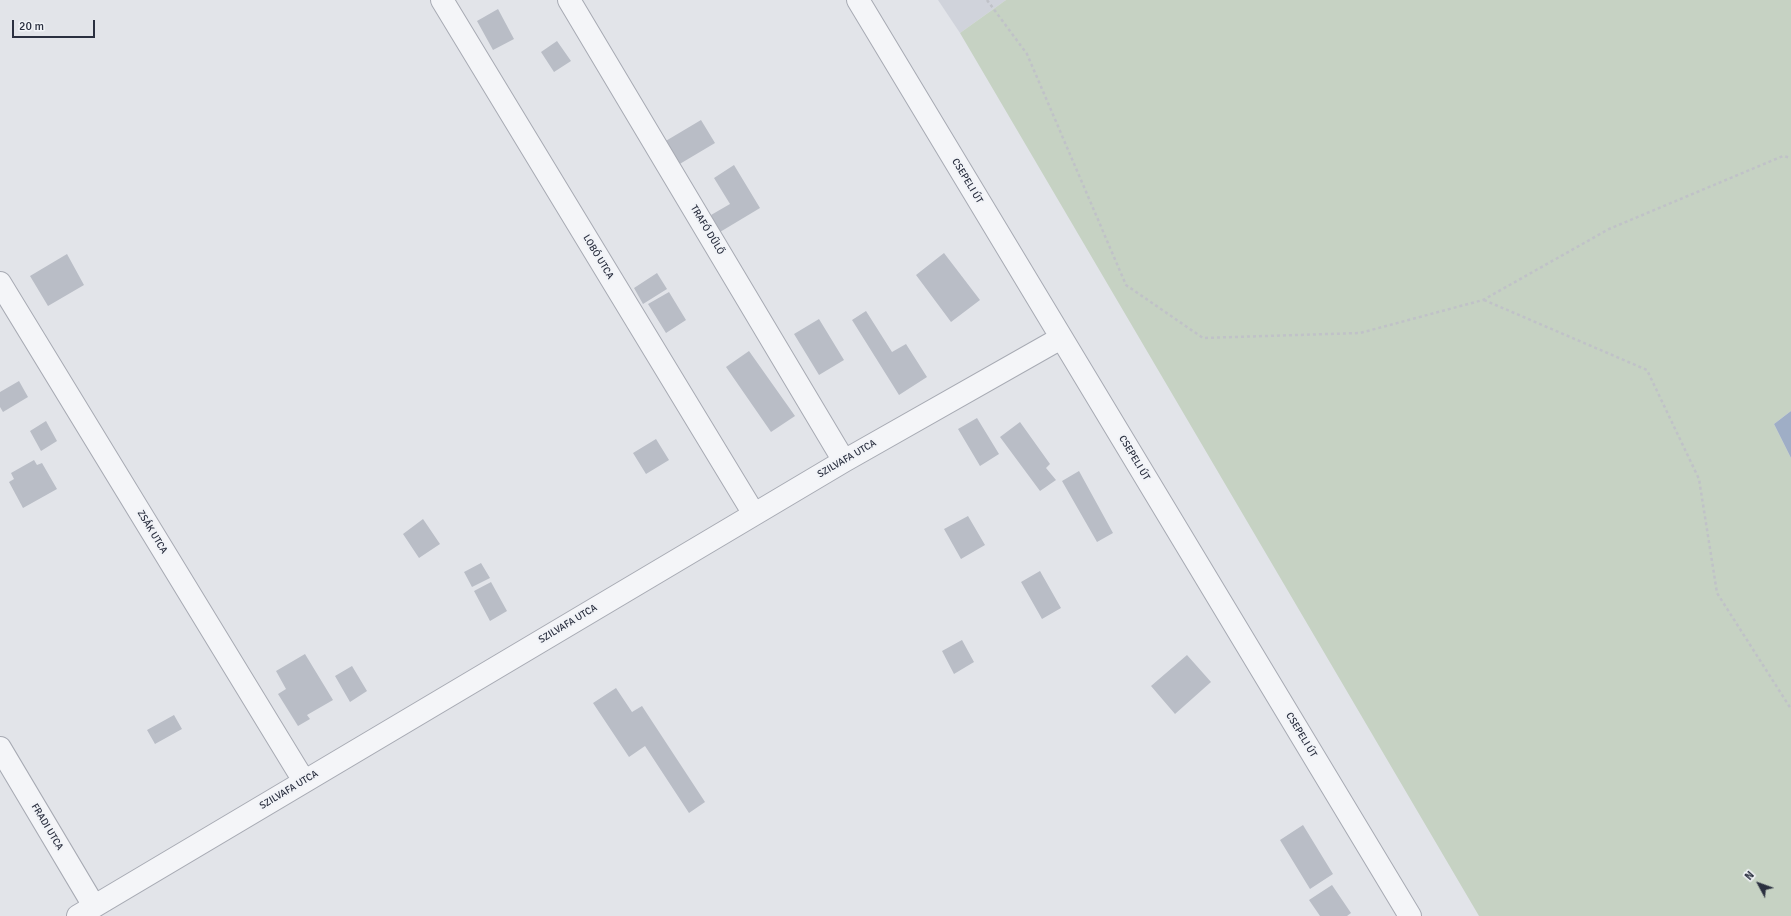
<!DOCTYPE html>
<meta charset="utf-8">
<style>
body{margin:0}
#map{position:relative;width:1791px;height:916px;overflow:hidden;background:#e2e4e9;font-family:Signika,sans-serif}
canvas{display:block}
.north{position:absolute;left:1739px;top:864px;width:40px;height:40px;-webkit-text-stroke:3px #f1f3f7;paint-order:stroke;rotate:311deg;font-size:11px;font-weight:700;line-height:16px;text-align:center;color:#2b3040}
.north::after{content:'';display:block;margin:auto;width:14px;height:18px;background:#2b3040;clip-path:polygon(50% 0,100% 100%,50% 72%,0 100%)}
.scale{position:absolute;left:12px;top:20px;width:83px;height:18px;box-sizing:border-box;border:2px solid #2b3040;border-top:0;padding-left:5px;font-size:12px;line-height:14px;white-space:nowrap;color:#2b3040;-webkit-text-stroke:3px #f1f3f7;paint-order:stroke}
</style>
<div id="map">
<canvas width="1791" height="916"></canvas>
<div class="north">N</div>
<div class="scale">20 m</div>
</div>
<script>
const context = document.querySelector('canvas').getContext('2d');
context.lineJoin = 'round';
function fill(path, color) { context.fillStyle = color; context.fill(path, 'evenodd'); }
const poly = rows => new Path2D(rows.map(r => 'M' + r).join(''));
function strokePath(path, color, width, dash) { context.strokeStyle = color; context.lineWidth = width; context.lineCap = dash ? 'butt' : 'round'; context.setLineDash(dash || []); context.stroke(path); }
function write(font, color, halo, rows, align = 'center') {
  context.font = font + ' Signika,sans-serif'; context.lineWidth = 4; context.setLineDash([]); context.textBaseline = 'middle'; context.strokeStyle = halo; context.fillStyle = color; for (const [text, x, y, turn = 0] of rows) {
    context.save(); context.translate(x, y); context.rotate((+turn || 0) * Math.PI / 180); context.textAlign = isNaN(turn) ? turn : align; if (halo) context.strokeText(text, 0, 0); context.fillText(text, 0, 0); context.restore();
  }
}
fill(poly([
 [938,0,1006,0,960,33]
]), '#d0d3db');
fill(poly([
 [1006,0,1791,0,1791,411,1774,424,1791,458,1791,916,1479,916,960,33]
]), '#c6d2c3');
fill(poly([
 [1791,411,1791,458,1774,424]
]), '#9faec6');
fill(poly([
 [498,9,514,39,493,50,477,21],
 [557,41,571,61,554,72,541,52],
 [701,120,715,143,678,165,664,142],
 [734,165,760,208,720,232,711,215,730,204,714,178],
 [944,253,980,300,951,322,916,275],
 [67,254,84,285,48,306,30,276],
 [657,273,667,289,643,304,634,288],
 [669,292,686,320,666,333,648,304],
 [866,311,892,352,906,344,927,377,899,395,852,320],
 [819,319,844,360,819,375,794,334],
 [749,351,795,416,771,432,726,367],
 [19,381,28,397,3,412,0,407,0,392],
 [977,418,999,454,980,466,958,429],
 [46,421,57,441,41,451,30,431],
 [1020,422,1050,464,1046,468,1056,480,1040,491,1000,437],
 [656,439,669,460,646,474,633,453],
 [34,460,37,465,42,463,57,489,23,508,9,482,14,479,11,473],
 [1079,471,1113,533,1097,542,1062,481],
 [968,516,985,545,961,559,944,529],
 [423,519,440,544,419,558,403,534],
 [481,563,490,578,472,587,464,572],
 [1040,571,1061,608,1042,619,1021,582],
 [491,582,507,611,490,621,474,591],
 [962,640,974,662,954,674,942,651],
 [305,654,333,700,307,715,310,719,298,726,278,694,286,689,276,671],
 [1187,655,1211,682,1175,714,1151,686],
 [352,666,367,691,350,702,335,676],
 [616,688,632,712,642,706,705,802,689,813,645,746,629,757,593,703],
 [174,715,182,729,155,744,147,730],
 [1303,825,1333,874,1310,889,1280,840],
 [1332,885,1351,913,1347,916,1320,916,1309,900]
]), '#b9bdc6');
const minor = poly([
 [442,0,754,514],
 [569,0,844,461],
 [858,0,1410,916],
 [0,283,304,781],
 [0,748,94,906],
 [78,916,844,461,1061,338]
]);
strokePath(minor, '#a7aab3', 24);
strokePath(poly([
 [987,0,1027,54,1126,285,1203,338,1360,333,1483,300,1609,229,1783,156,1791,158],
 [1484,300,1647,370,1699,479,1717,593,1791,709]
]), '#c0c2c8', 2.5, [3, 3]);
strokePath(minor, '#f4f5f8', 22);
write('10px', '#2b3040', '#f1f3f7', [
 ["CSEPELI ÚT",967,181,59],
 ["TRAFÓ DŰLŐ",707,230,59],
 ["LOBÓ UTCA",598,257,59],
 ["CSEPELI ÚT",1134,458,59],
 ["SZILVAFA UTCA",847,459,-30],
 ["ZSÁK UTCA",152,532,59],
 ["SZILVAFA UTCA",568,624,-31],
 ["CSEPELI ÚT",1301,735,59],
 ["SZILVAFA UTCA",289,790,-31],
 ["FRADI UTCA",47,827,59]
]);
</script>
